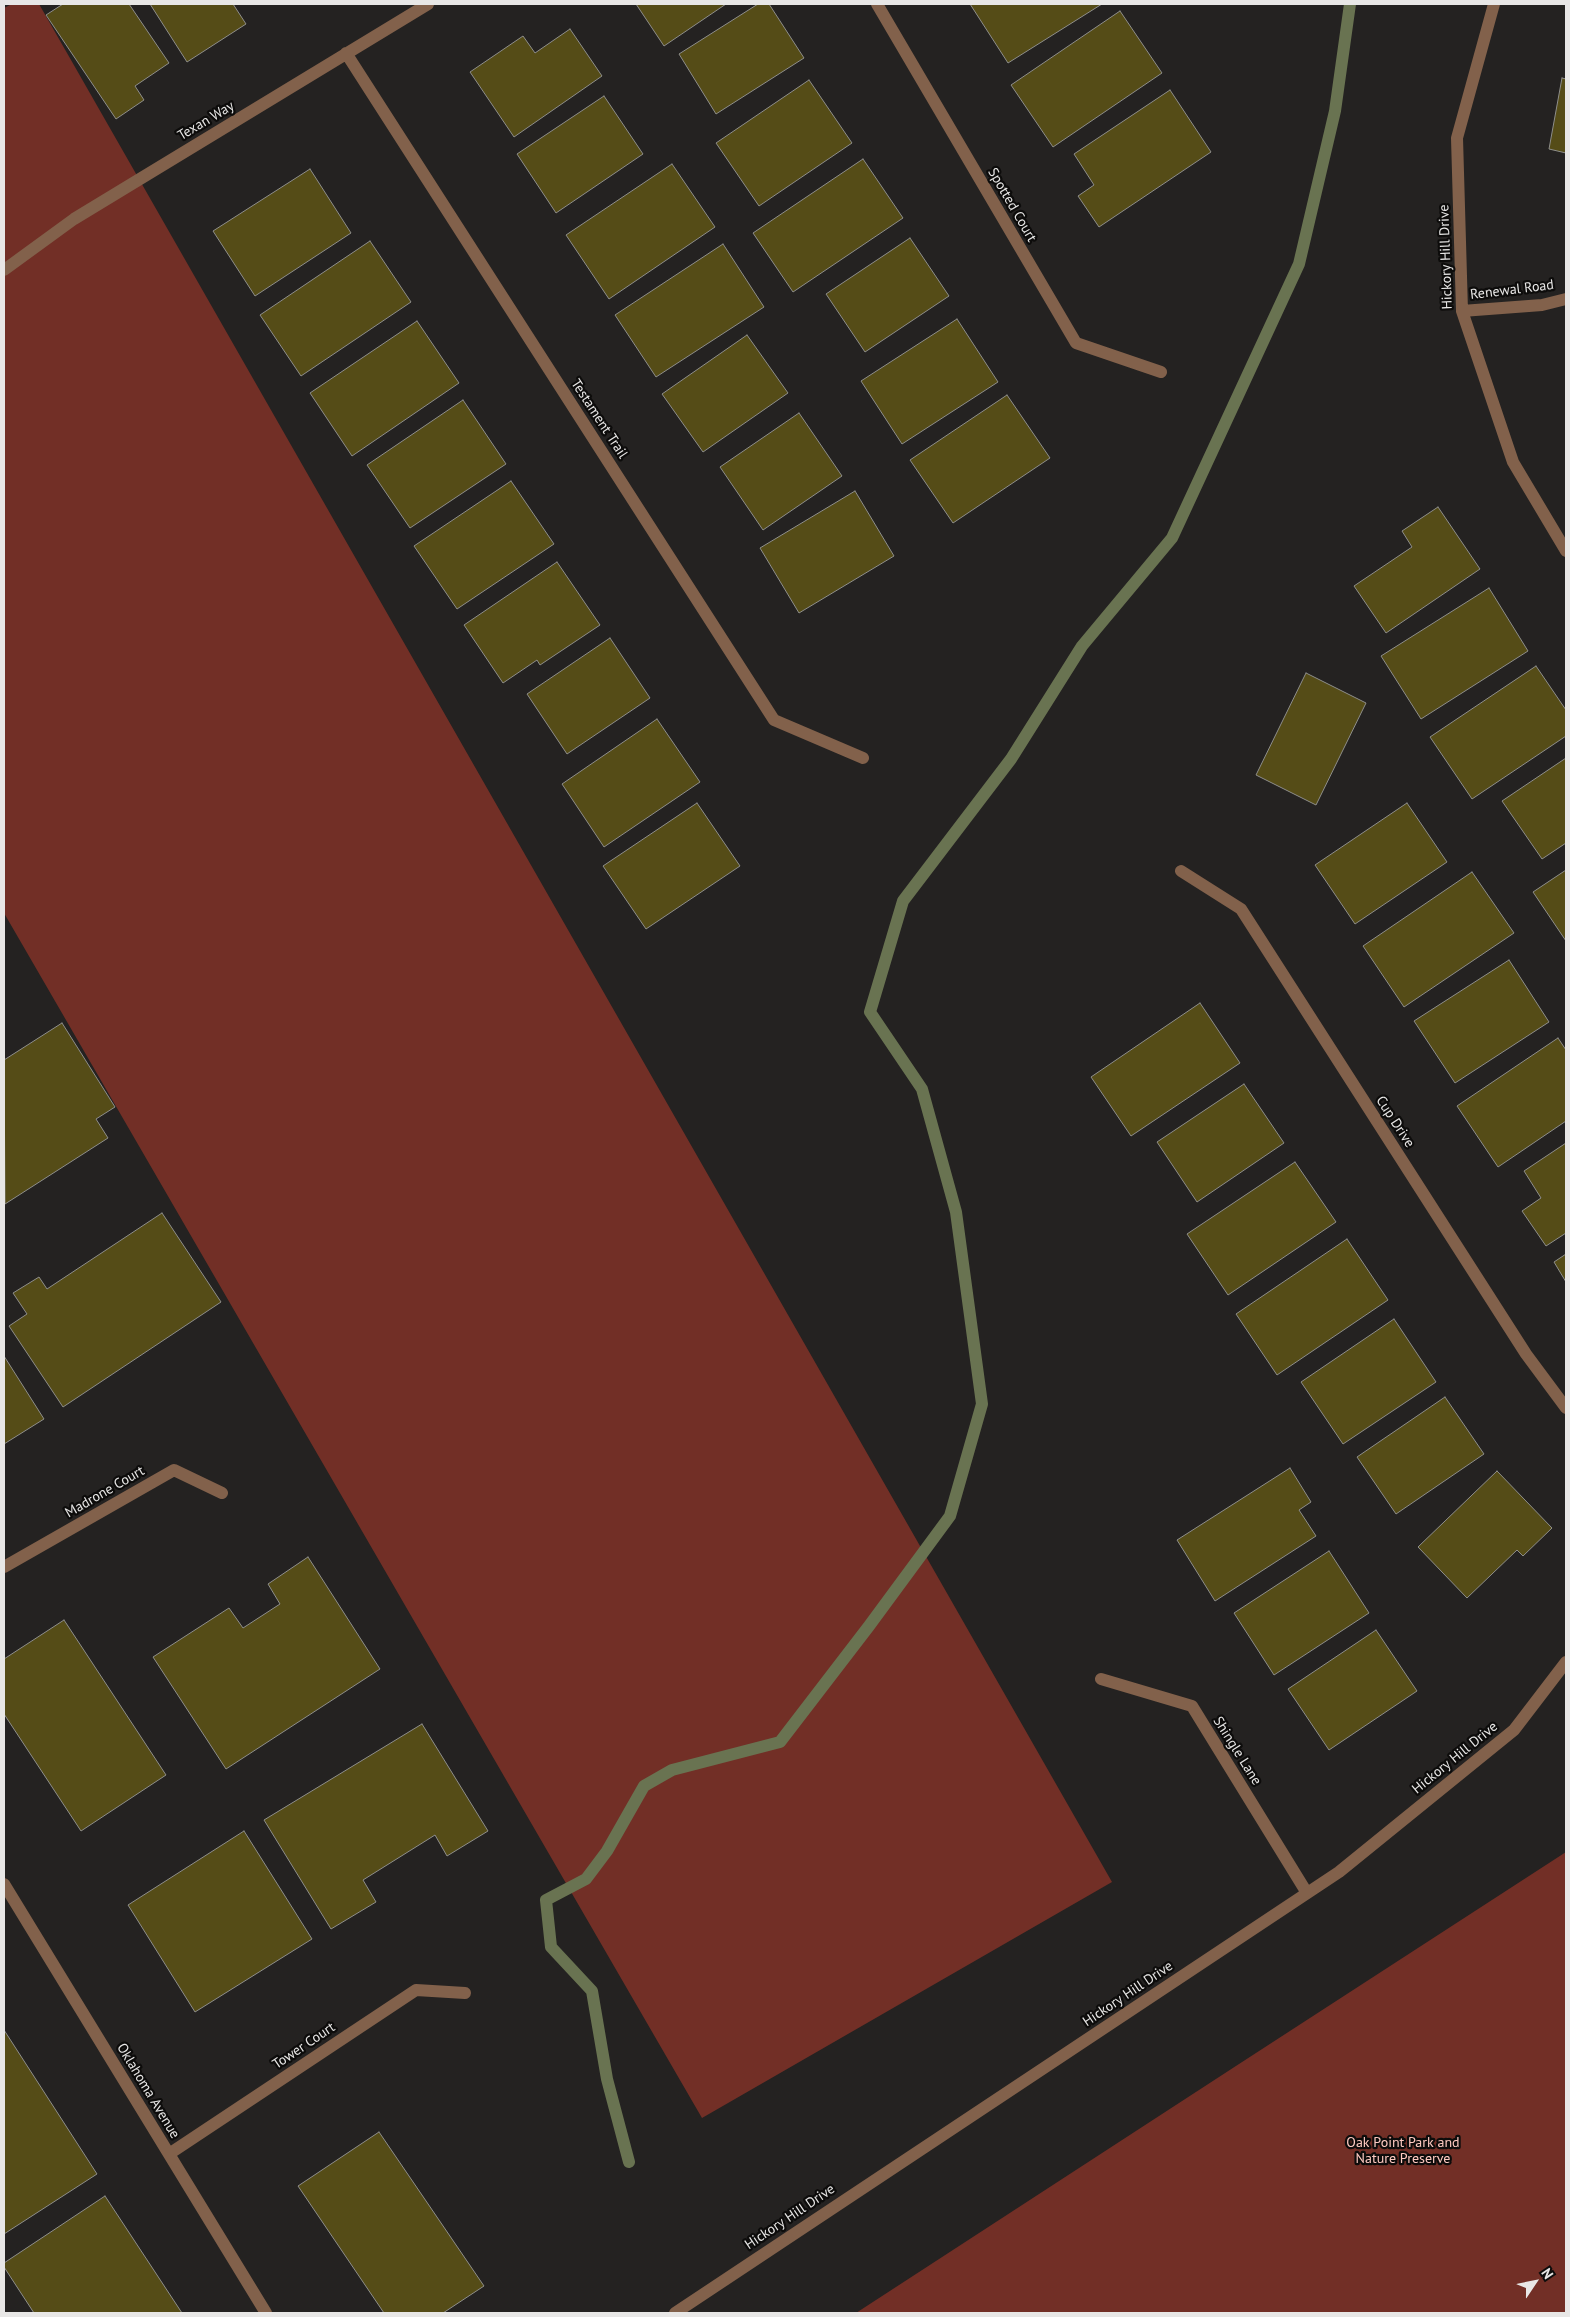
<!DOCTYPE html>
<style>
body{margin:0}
#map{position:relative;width:1570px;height:2317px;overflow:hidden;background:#242221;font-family:"PT Sans",sans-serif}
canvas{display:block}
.frame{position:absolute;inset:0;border:5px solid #e8e7e6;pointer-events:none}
.north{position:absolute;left:1510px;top:2257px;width:50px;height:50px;-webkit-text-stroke:4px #0d0c0b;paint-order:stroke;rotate:56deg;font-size:14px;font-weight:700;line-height:20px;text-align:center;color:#e8e7e6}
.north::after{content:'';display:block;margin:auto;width:18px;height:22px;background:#e8e7e6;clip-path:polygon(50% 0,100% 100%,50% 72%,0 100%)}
</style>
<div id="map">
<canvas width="1570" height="2317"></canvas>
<div class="frame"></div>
<div class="north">N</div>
</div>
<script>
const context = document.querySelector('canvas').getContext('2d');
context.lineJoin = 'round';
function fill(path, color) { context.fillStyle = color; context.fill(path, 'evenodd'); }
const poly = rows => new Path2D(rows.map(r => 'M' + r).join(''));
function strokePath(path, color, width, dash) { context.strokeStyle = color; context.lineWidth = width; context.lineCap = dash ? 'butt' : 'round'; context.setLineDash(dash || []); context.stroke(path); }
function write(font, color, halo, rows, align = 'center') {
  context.font = font + ' "PT Sans",sans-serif'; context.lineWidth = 4.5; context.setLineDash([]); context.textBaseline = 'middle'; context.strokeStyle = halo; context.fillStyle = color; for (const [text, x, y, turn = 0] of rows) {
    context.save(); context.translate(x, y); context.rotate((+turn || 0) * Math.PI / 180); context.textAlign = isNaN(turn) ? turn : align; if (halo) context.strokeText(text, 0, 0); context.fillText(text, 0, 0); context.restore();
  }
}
fill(poly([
 [12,4,39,4,1112,1882,702,2118,4,913,4,8],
 [1566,1852,1566,2313,856,2313,1239,2064]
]), '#722f26');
strokePath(poly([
 [629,2162,607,2079,592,1991,551,1947,546,1900,586,1879,607,1851,644,1786,672,1770,780,1742,869,1626,950,1516,982,1404,956,1212,922,1089,870,1012,903,901,1011,759,1082,646,1172,538,1299,264,1335,111,1350,4]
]), '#697351', 12);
const building = poly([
 [63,4,129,4,169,63,135,86,144,100,116,119,46,15,63,4],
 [150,4,233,4,246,24,187,62,150,4],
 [636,4,726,4,664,46,636,4],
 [758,4,769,4,804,58,716,114,679,54,758,4],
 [970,4,1102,4,1008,63,970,4],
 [1120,11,1162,73,1053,147,1011,85,1120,11],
 [570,29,602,76,514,137,470,72,523,36,535,53,570,29],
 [1562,78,1566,79,1566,153,1549,149,1562,78],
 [809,80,852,143,759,206,716,143,809,80],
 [1170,90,1211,152,1099,227,1078,196,1094,185,1074,154,1170,90],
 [604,96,643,154,556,213,517,154,604,96],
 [863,159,903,218,793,292,753,233,863,159],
 [672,164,715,227,609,299,566,235,672,164],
 [310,169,351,233,255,296,213,231,310,169],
 [910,238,949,296,865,352,826,294,910,238],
 [370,241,411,302,301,376,260,315,370,241],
 [723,244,764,307,656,377,615,315,723,244],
 [957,319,998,382,902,444,861,381,957,319],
 [417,321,459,383,352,456,310,393,417,321],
 [747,335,788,393,703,452,662,394,747,335],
 [1007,395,1050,458,953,523,910,460,1007,395],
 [463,400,506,464,410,528,367,465,463,400],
 [799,413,842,476,763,530,720,467,799,413],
 [511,481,554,544,457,609,414,546,511,481],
 [855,491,894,556,799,613,760,548,855,491],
 [1438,507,1480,569,1386,633,1354,586,1412,547,1402,531,1438,507],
 [557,562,600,625,540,665,537,660,503,683,464,625,557,562],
 [1489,588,1528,651,1421,719,1381,656,1489,588],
 [610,638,650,698,567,754,527,694,610,638],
 [1536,666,1566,710,1566,736,1472,799,1430,737,1536,666],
 [1306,673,1366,703,1316,805,1256,775,1306,673],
 [657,719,700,782,604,847,562,784,657,719],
 [1566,758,1566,843,1542,859,1502,801,1566,758],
 [697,803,740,866,646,929,603,866,697,803],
 [1407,803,1447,862,1355,924,1315,865,1407,803],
 [1566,870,1566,941,1533,892,1566,870],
 [1472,872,1514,933,1404,1007,1363,946,1472,872],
 [1509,960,1549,1022,1455,1083,1414,1021,1509,960],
 [1200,1003,1240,1063,1131,1136,1091,1077,1200,1003],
 [62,1023,115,1107,96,1119,108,1138,5,1204,4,1060,62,1023],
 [1558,1038,1566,1050,1566,1121,1498,1167,1457,1106,1558,1038],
 [1244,1084,1284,1143,1197,1202,1157,1142,1244,1084],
 [1566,1143,1566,1233,1546,1246,1522,1211,1541,1198,1524,1171,1566,1143],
 [1295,1162,1336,1222,1228,1295,1187,1234,1295,1162],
 [162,1213,221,1302,63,1407,9,1326,27,1314,13,1293,39,1277,47,1289,162,1213],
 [1347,1239,1388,1300,1277,1375,1236,1314,1347,1239],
 [1566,1254,1566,1282,1554,1262,1566,1254],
 [1394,1319,1436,1382,1343,1444,1301,1382,1394,1319],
 [4,1356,44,1419,4,1444,4,1356],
 [1445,1397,1484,1454,1396,1514,1357,1457,1445,1397],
 [1290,1468,1311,1502,1299,1510,1316,1536,1215,1601,1177,1540,1290,1468],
 [1497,1471,1552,1528,1523,1556,1517,1550,1467,1598,1418,1547,1497,1471],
 [1329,1551,1369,1613,1274,1675,1234,1613,1329,1551],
 [308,1557,380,1669,226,1769,153,1657,229,1608,243,1628,280,1604,268,1584,308,1557],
 [64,1620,166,1775,81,1831,4,1714,4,1659,64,1620],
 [1376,1630,1417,1691,1329,1750,1288,1689,1376,1630],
 [422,1724,488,1831,447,1856,435,1835,363,1880,376,1902,331,1929,264,1820,422,1724],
 [244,1831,312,1939,195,2012,128,1905,244,1831],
 [4,2030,97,2174,4,2234,4,2030],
 [379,2132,484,2286,443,2313,384,2313,298,2186,379,2132],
 [105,2196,182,2313,34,2313,4,2267,4,2263,105,2196]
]);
fill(building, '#554c17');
strokePath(building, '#8e8e8b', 1);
strokePath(poly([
 [877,4,1076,343,1161,372],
 [1494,4,1457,138,1462,311,1513,462,1566,551],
 [346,53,774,720,863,758],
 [4,270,74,219,428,4],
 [1462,311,1542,305,1566,299],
 [1181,871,1241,909,1526,1354,1566,1408],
 [4,1567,174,1470,222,1493],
 [1101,1679,1192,1706,1307,1893],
 [4,1884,266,2313],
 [169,2154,416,1990,465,1993],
 [675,2313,1339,1872,1514,1730,1566,1662]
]), '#82614b', 12);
write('14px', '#e8e7e6', '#0d0c0b', [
 ["Texan Way",206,121,-31],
 ["Spotted Court",1012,205,60],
 ["Hickory Hill Drive",1446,257,-92],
 ["Renewal Road",1512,290,-7],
 ["Testament Trail",599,419,57],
 ["Cup Drive",1395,1122,57],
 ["Madrone Court",105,1492,-30],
 ["Shingle Lane",1237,1751,58],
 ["Hickory Hill Drive",1455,1758,-39],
 ["Hickory Hill Drive",1128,1994,-34],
 ["Tower Court",304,2046,-34],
 ["Oklahoma Avenue",148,2091,59],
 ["Hickory Hill Drive",790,2217,-34]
]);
write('14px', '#fecac1', '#0d0c0b', [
 ["Oak Point Park and",1403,2143],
 ["Nature Preserve",1403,2159]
]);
</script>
